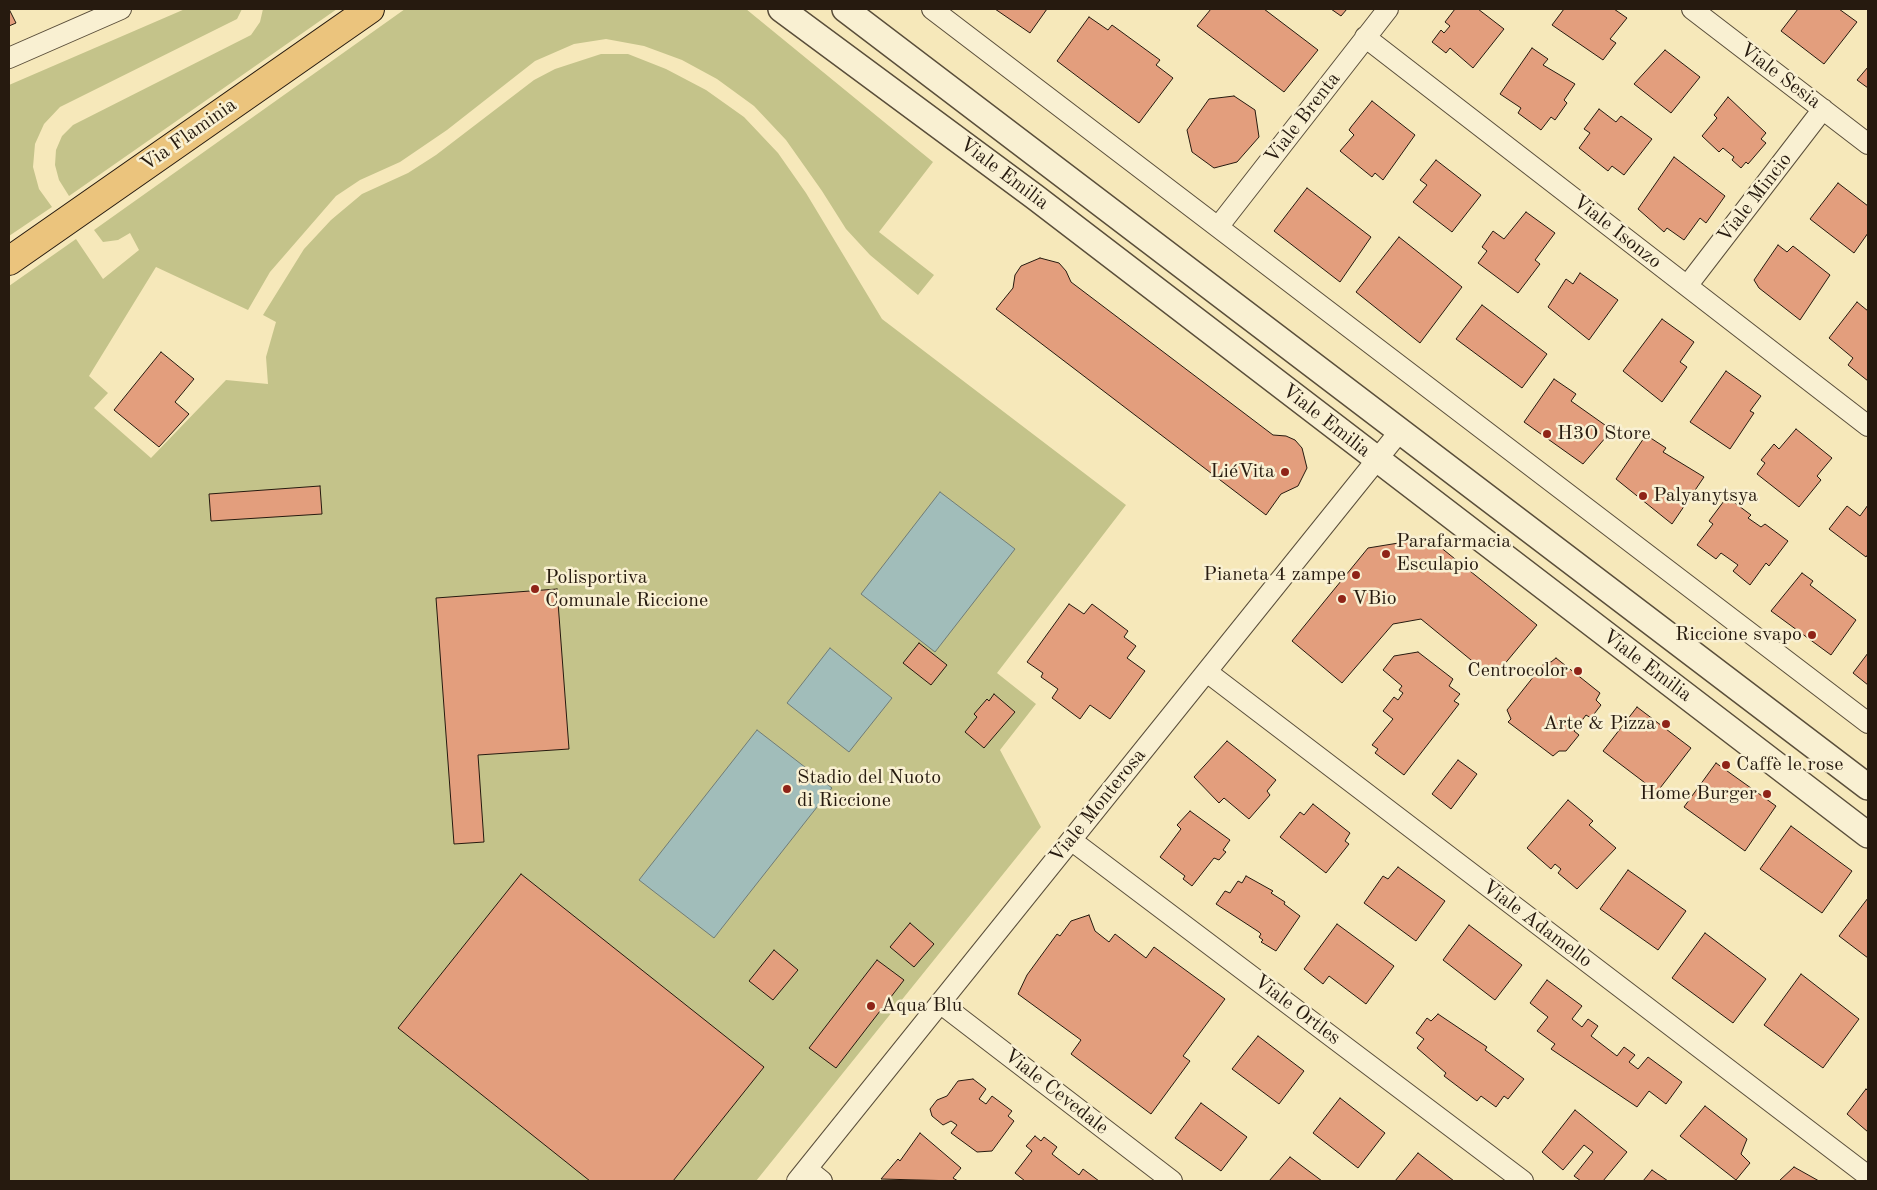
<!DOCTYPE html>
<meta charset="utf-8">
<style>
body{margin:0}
#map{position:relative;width:1877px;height:1190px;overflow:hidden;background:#f6e8ba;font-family:"Old Standard TT",serif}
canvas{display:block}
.frame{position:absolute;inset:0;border:10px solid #261a0f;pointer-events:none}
</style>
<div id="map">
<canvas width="1877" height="1190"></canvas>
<div class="frame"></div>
</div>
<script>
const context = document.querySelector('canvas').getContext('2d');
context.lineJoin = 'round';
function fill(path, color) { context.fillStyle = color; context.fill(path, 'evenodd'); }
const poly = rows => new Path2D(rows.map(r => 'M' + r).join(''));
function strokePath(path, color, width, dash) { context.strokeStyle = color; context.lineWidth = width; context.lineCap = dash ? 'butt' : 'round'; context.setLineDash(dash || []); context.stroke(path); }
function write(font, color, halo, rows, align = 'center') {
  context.font = font + ' "Old Standard TT",serif'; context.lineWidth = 5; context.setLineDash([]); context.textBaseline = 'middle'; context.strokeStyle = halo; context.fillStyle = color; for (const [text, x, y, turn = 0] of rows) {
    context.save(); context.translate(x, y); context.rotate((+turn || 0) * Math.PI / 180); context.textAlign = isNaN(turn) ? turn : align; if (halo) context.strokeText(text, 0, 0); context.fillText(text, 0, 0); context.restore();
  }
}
fill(poly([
 [185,9,242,9,237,19,60,107,44,124,35,144,33,167,39,189,52,207,9,236,9,85],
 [263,9,337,9,69,196,59,180,55,165,56,150,62,136,73,125,251,35,260,22],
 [405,9,746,9,933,162,879,232,934,275,918,295,870,255,846,229,822,191,786,140,754,106,717,79,682,60,644,46,606,39,574,44,535,61,447,130,400,162,360,180,336,196,270,272,248,310,156,267,89,376,108,393,94,408,151,458,226,380,268,384,266,357,276,322,263,315,304,249,331,220,362,194,408,173,436,155,534,80,555,69,601,54,628,54,666,69,706,90,744,117,778,153,806,193,882,319,1126,505,997,673,1036,704,1000,750,1041,827,756,1181,9,1181,9,286,76,239,103,279,139,250,130,233,118,240,103,242,94,230]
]), '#c4c38a');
const water = poly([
 [940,492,1015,549,935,652,861,594,940,492],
 [830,648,892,698,849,752,787,703,830,648],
 [757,730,832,788,714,938,639,880,757,730]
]);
fill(water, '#a1bdba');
strokePath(water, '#707c76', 1);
const building = poly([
 [9,9,16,23,9,26,9,9],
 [995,9,1047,9,1030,33,995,9],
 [1211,9,1264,9,1318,50,1284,92,1197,26,1211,9],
 [1331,9,1347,9,1341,16,1331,9],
 [1455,9,1478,9,1504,29,1473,68,1450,48,1446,53,1432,42,1441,30,1444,33,1450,26,1445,22,1455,9],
 [1564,9,1614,9,1627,18,1610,39,1616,43,1603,60,1552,25,1564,9],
 [1798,9,1839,9,1857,22,1824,64,1781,31,1798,9],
 [1089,17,1108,30,1112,25,1160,60,1156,65,1173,78,1139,123,1057,61,1089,17],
 [1532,48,1548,59,1543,65,1575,84,1564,100,1567,103,1555,120,1551,117,1541,130,1518,113,1521,108,1500,94,1532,48],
 [1665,50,1700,77,1671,113,1634,84,1665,50],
 [1868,67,1868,88,1857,80,1868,67],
 [1234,96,1255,110,1259,137,1237,162,1214,168,1192,152,1187,130,1209,99,1234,96],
 [1728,97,1766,133,1761,139,1766,143,1748,164,1746,162,1741,168,1732,160,1734,157,1723,148,1719,152,1702,136,1717,118,1714,115,1728,97],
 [1372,101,1415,135,1383,180,1375,173,1372,177,1340,151,1354,135,1349,130,1351,127,1372,101],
 [1599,109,1616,122,1621,116,1652,139,1624,175,1612,166,1608,171,1579,148,1590,133,1584,129,1599,109],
 [1674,157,1725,196,1706,223,1700,218,1684,240,1667,228,1664,232,1638,209,1674,157],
 [1436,160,1481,195,1452,232,1413,202,1427,185,1420,180,1436,160],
 [1838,183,1868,206,1868,233,1854,253,1810,219,1838,183],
 [1307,188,1371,237,1340,282,1274,231,1307,188],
 [1526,212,1555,233,1535,260,1540,264,1518,293,1478,263,1487,251,1482,247,1493,231,1504,239,1526,212],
 [1399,237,1462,287,1420,343,1356,292,1399,237],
 [1778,245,1787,252,1793,246,1830,275,1800,320,1759,288,1754,280,1778,245],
 [1040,258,1059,263,1066,271,1071,282,1273,435,1286,436,1295,440,1302,448,1307,468,1298,486,1281,494,1266,515,996,309,1013,288,1015,275,1021,266,1040,258],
 [1580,273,1618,300,1589,340,1548,307,1566,279,1573,284,1580,273],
 [1857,302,1868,311,1868,381,1848,365,1853,358,1829,338,1857,302],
 [1482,305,1547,354,1522,388,1456,339,1482,305],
 [1662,319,1694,342,1680,362,1687,367,1662,402,1623,371,1662,319],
 [161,352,194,379,175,402,189,414,159,447,114,410,161,352],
 [1726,371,1761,396,1750,411,1754,413,1730,449,1690,422,1726,371],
 [1554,379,1576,394,1571,401,1612,430,1583,464,1524,422,1554,379],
 [1796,429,1832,458,1817,476,1821,480,1799,507,1757,474,1765,463,1761,460,1774,444,1779,449,1796,429],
 [1646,435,1666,448,1663,452,1704,477,1672,524,1616,479,1646,435],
 [320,486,322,514,211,521,209,494,320,486],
 [1727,497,1751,515,1748,518,1761,527,1765,524,1788,541,1769,566,1766,563,1750,585,1733,571,1738,565,1721,553,1716,559,1697,545,1713,524,1709,521,1727,497],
 [1868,505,1868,554,1866,557,1829,529,1847,506,1860,516,1868,505],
 [1429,538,1537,625,1493,678,1421,619,1393,624,1342,683,1292,641,1368,548,1429,538],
 [1802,573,1813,581,1810,585,1856,620,1831,655,1771,611,1802,573],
 [557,589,569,749,478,755,484,842,454,844,436,598,557,589],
 [1069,604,1084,614,1092,604,1128,631,1124,637,1136,646,1127,658,1145,671,1110,719,1090,705,1080,719,1052,698,1058,689,1041,677,1043,673,1027,662,1069,604],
 [919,643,947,665,931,685,903,663,919,643],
 [1418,652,1453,679,1449,686,1460,694,1454,701,1459,704,1404,775,1375,753,1378,749,1372,745,1393,719,1383,711,1394,697,1398,700,1403,693,1399,690,1402,686,1383,670,1394,656,1418,652],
 [1868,653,1868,685,1853,673,1868,653],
 [1556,658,1600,693,1596,700,1601,705,1591,718,1586,715,1574,731,1579,735,1566,751,1559,751,1553,756,1508,722,1511,719,1507,710,1546,661,1551,662,1556,658],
 [994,694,1015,712,984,748,965,732,977,717,974,714,987,699,989,701,994,694],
 [1637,707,1691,748,1657,792,1603,751,1637,707],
 [1227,741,1276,780,1267,791,1270,795,1249,819,1224,798,1219,803,1194,777,1227,741],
 [1458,760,1477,774,1451,809,1432,794,1458,760],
 [1716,763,1776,806,1745,851,1684,807,1716,763],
 [1568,800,1593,821,1589,825,1616,848,1577,889,1558,873,1561,869,1555,864,1551,869,1527,848,1568,800],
 [1313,804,1350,833,1345,841,1349,844,1326,873,1280,837,1300,812,1304,815,1313,804],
 [1190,811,1230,840,1223,850,1226,852,1219,860,1214,858,1192,886,1183,879,1185,876,1160,857,1181,829,1177,825,1190,811],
 [1791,826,1852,871,1822,913,1760,869,1791,826],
 [1398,867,1445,901,1416,941,1364,903,1383,876,1388,879,1398,867],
 [1628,870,1686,911,1658,950,1600,909,1628,870],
 [521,874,764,1067,673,1181,590,1181,398,1028,521,874],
 [1246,876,1273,891,1271,893,1285,902,1284,904,1300,916,1276,951,1261,942,1263,940,1259,937,1261,934,1259,932,1216,904,1225,891,1230,893,1238,881,1242,883,1246,876],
 [1868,898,1868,958,1839,936,1868,898],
 [1089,915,1095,931,1109,942,1115,934,1146,958,1154,947,1225,999,1183,1056,1190,1061,1151,1114,1071,1054,1081,1040,1018,994,1027,975,1057,934,1060,936,1071,921,1089,915],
 [910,923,934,944,914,967,890,947,910,923],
 [1337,924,1394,966,1366,1004,1329,976,1323,984,1304,969,1337,924],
 [1469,925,1522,965,1495,1000,1443,960,1469,925],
 [1705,933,1766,979,1733,1023,1672,978,1705,933],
 [774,950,798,970,773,1000,749,981,774,950],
 [877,960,904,980,836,1068,809,1048,877,960],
 [1801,974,1859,1019,1823,1068,1764,1025,1801,974],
 [1547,980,1582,1006,1572,1019,1582,1027,1588,1019,1598,1026,1591,1036,1617,1056,1624,1047,1635,1055,1629,1062,1638,1069,1648,1057,1682,1082,1666,1104,1649,1091,1637,1107,1551,1049,1555,1044,1537,1031,1548,1017,1530,1003,1547,980],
 [1438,1014,1487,1047,1485,1050,1524,1079,1508,1099,1504,1096,1496,1107,1481,1096,1477,1101,1444,1076,1446,1073,1417,1048,1424,1039,1416,1033,1427,1018,1431,1021,1438,1014],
 [1258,1036,1304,1071,1279,1104,1232,1069,1258,1036],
 [973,1079,986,1089,979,1099,986,1104,992,1096,1012,1111,1008,1116,1014,1121,992,1151,977,1152,951,1133,957,1125,951,1121,943,1125,932,1116,930,1109,937,1100,947,1096,958,1081,973,1079],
 [1866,1089,1868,1091,1868,1132,1847,1114,1866,1089],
 [1340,1098,1385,1133,1358,1168,1313,1133,1340,1098],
 [1201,1103,1247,1137,1221,1171,1175,1138,1201,1103],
 [1705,1106,1747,1139,1741,1154,1750,1163,1736,1180,1680,1136,1705,1106],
 [1575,1110,1627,1152,1603,1181,1581,1181,1574,1176,1593,1152,1584,1145,1563,1170,1542,1152,1575,1110],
 [920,1133,961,1168,953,1178,958,1181,881,1179,898,1159,900,1161,920,1133],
 [1035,1136,1041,1141,1044,1137,1057,1147,1052,1154,1079,1175,1083,1169,1099,1181,1025,1181,1015,1173,1032,1151,1026,1146,1035,1136],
 [1418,1153,1454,1181,1395,1181,1418,1153],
 [1290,1157,1322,1181,1269,1181,1290,1157],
 [1794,1167,1819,1181,1779,1181,1794,1167],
 [1652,1170,1668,1181,1643,1181,1652,1170]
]);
fill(building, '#e39e7d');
strokePath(building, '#261a0f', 1);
const minor = poly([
 [932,9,1868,723],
 [1692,9,1868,144],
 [1365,37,1868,426],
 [9,58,121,9],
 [1218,227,1388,9],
 [1687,286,1823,109],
 [1207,672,1868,1176],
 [1071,840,1523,1181],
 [940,1003,1172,1181],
 [807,1169,822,1181],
 [797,1181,1400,431]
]);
const tertiary = poly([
 [781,9,1035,197,1868,835],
 [845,9,1868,787]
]);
const primary = poly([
 [9,261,370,9]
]);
strokePath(minor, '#5a4e3a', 22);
strokePath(tertiary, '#5a4e3a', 28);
strokePath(primary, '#261a0f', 30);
strokePath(minor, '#f9f0d2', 20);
strokePath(tertiary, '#f9f0d2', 25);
strokePath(primary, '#ebc47d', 28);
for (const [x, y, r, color] of [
 [1547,434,5,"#8f2418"],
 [1285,472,5,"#8f2418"],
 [1643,496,5,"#8f2418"],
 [1386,554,5,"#8f2418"],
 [1356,575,5,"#8f2418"],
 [535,589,5,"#8f2418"],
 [1342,599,5,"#8f2418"],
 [1812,635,5,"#8f2418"],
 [1578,671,5,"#8f2418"],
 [1666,724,5,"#8f2418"],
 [1726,765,5,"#8f2418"],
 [787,789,5,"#8f2418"],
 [1767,794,5,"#8f2418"],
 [871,1006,5,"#8f2418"]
]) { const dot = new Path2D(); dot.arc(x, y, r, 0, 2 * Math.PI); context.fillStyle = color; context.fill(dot); strokePath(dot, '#f9f0d2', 2); }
write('20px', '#261a0f', '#f9f0d2', [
 ["Viale Sesia",1780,76,37],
 ["Viale Brenta",1303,118,-52],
 ["Via Flaminia",189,135,-35],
 ["Viale Emilia",1004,174,37],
 ["Viale Mincio",1755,198,-52],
 ["Viale Isonzo",1617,232,38],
 ["Viale Emilia",1326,421,38],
 ["Viale Emilia",1647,666,37],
 ["Viale Monterosa",1098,806,-51],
 ["Viale Adamello",1537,924,37],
 ["Viale Ortles",1297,1010,37],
 ["Viale Cevedale",1056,1092,38]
]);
write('20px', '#261a0f', '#f9f0d2', [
 ["H3O Store",1557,434],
 ["LiéVita",1275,472,"right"],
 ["Palyanytsya",1653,496],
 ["Parafarmacia",1396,542],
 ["Esculapio",1396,565],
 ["Pianeta 4 zampe",1346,575,"right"],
 ["Polisportiva",545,578],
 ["Comunale Riccione",545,601],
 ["VBio",1352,599],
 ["Riccione svapo",1802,635,"right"],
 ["Centrocolor",1568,671,"right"],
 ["Arte & Pizza",1656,724,"right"],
 ["Caffè le rose",1736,765],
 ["Stadio del Nuoto",797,778],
 ["di Riccione",797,801],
 ["Home Burger",1757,794,"right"],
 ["Aqua Blu",881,1006]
], 'left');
</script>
